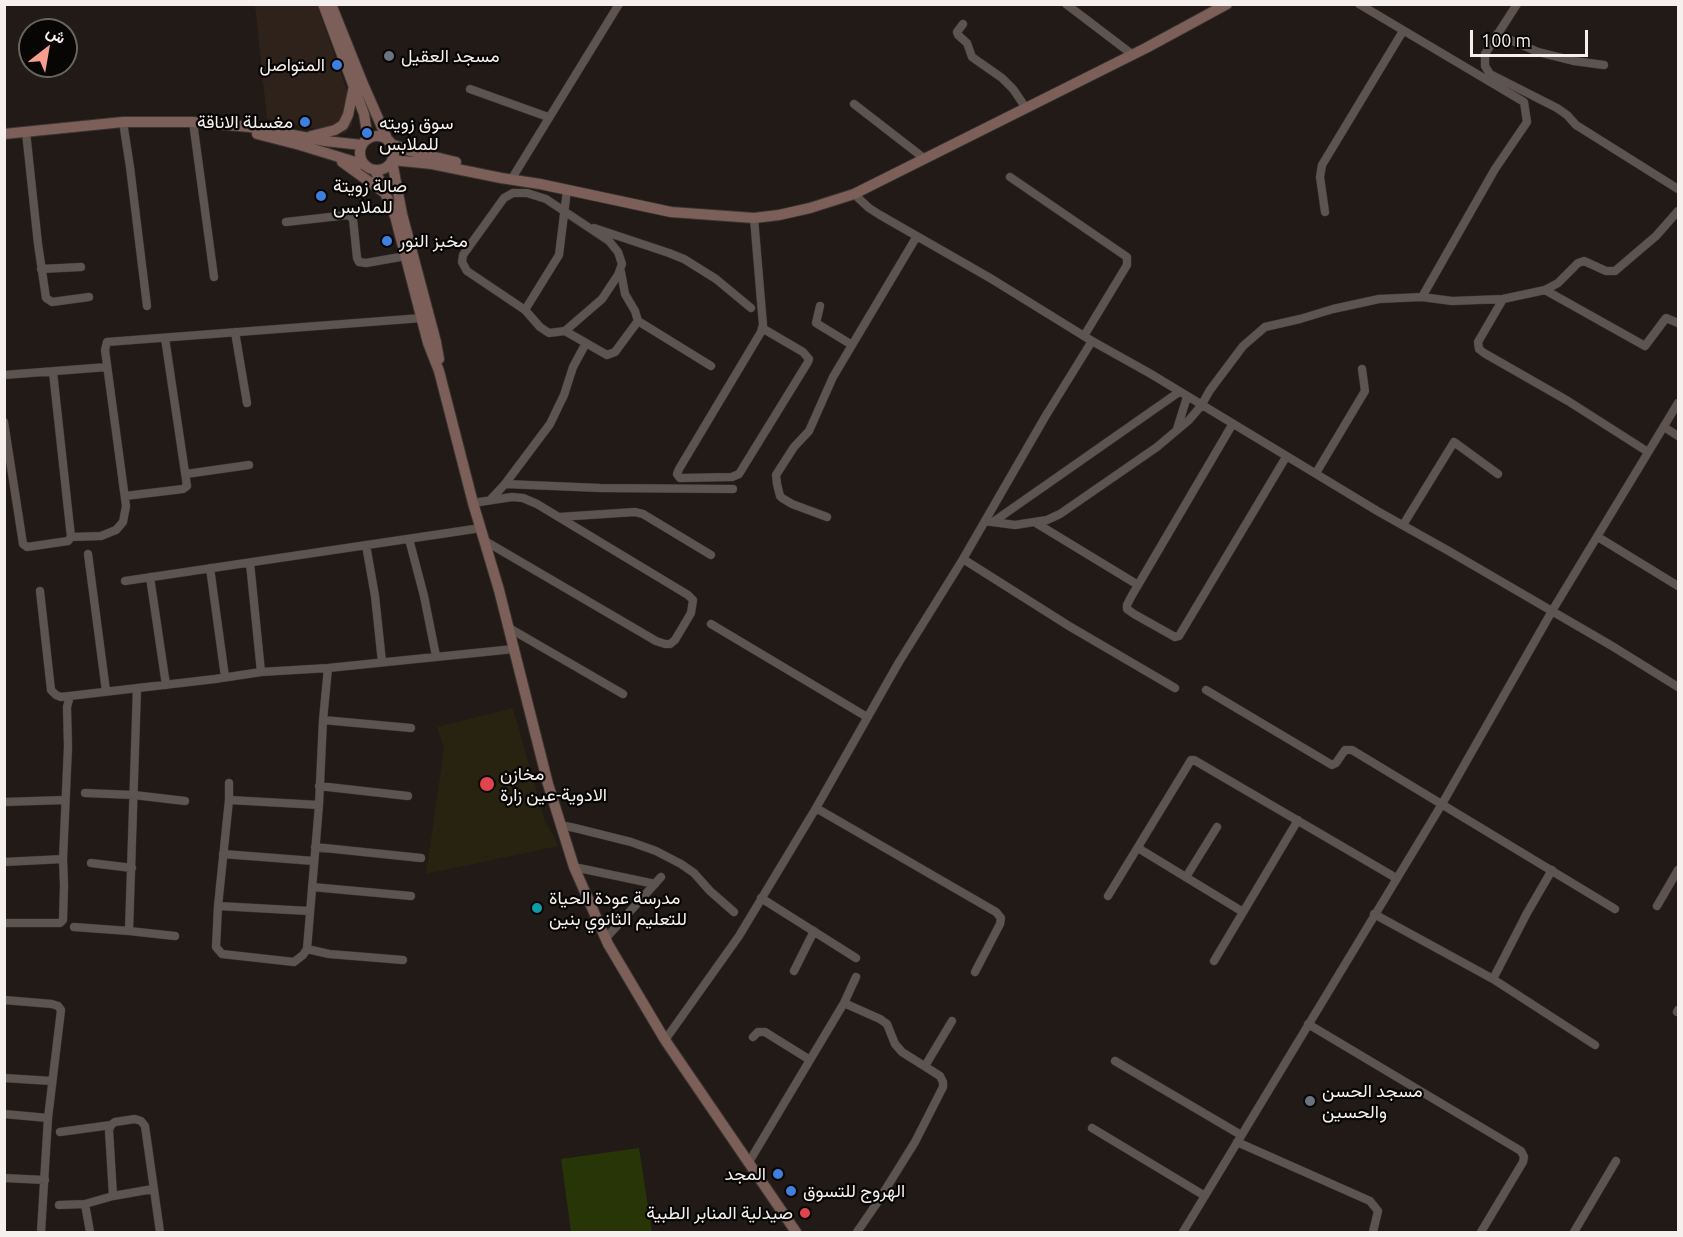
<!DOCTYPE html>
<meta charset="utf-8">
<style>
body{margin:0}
#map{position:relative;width:1683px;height:1237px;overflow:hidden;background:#211a16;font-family:Ubuntu,Vazirmatn,sans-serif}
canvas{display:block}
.frame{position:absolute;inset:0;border:6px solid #f5f0ed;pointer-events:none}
.north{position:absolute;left:18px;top:18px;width:60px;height:60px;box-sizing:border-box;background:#080605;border:2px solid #676462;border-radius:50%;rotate:31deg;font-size:16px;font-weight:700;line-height:24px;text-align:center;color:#f5f0ed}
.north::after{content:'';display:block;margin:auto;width:21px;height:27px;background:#f59d8f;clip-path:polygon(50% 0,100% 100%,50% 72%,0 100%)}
.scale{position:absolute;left:1470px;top:30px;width:118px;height:27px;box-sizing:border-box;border:3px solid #f5f0ed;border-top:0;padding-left:8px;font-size:18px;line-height:21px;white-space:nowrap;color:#f5f0ed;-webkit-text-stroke:4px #080605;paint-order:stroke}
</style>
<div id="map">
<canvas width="1683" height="1237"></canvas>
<div class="frame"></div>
<div class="north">ش</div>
<div class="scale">100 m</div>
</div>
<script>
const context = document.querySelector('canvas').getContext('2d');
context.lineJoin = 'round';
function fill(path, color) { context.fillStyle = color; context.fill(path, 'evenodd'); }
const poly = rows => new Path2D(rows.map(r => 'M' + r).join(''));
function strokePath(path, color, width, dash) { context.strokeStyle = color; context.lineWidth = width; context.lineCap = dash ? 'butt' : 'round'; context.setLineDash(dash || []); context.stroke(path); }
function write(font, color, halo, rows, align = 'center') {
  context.font = font + ' Ubuntu,Vazirmatn,sans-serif'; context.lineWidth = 4.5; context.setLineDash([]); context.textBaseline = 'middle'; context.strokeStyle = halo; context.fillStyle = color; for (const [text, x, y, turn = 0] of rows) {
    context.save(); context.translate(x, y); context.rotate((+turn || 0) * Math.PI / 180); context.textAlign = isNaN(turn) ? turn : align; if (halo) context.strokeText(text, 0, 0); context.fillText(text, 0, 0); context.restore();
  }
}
fill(poly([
 [255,5,317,5,353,108,352,125,346,133,336,133,267,119]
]), '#2f221b');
fill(poly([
 [513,708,545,821,559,846,426,874,444,748,437,727]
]), '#282211');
fill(poly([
 [639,1148,652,1232,571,1232,561,1159]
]), '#283506');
const street = poly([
 [1066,4,1133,55],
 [1359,4,1524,102,1527,122,1495,169,1422,297,1452,301,1503,299],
 [1517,4,1485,54,1485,66,1490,74,1557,108,1567,115,1576,125,1678,189],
 [963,24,957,32,958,35,967,43,972,57,1002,78,1013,89,1026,108],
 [1497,34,1538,52,1574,61,1604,65],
 [470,89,548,117],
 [854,104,925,159],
 [123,122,130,167,147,306],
 [193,122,214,277],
 [26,132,38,244,46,298,52,302,89,297],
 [514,175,619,4],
 [1010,177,1127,257,1127,265,1084,336],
 [513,193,527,193,546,199,609,241,618,252,622,264,618,275,602,299,565,331,549,333,540,327,525,310,467,271,462,262,463,255,504,198,513,193],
 [854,194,869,208,880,215,990,278,1092,341,1151,374,1379,512,1447,550,1612,646,1678,687],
 [1325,212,1320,177,1322,165,1403,31],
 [754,218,763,325,762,328,761,332,679,469,677,474,680,478,732,477,739,474,808,362,809,359,803,352,762,328],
 [286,222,348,215,353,219,357,258,359,262,366,263,406,256],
 [594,228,669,253,684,259,716,279,751,308],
 [41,269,81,267],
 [1545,290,1645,346,1666,318,1678,323],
 [820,306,816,323,852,345],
 [525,310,559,255,567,190],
 [638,321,711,366],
 [565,331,607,355,615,352,638,321,635,311,625,294,621,272],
 [235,332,247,403],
 [4,375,107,367],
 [4,422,23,544,27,547,68,541,71,537,53,372],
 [1232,425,1131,597,1127,605,1127,609,1134,614,1175,637,1179,636,1286,457],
 [1664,427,1678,436],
 [1177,429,1187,397],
 [1648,452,1568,401,1484,353,1479,349,1478,342,1503,299,1545,290,1558,283,1578,263,1584,261,1606,271,1615,271,1656,236,1678,211],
 [1316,473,1365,391,1362,369],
 [186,474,249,465],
 [505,484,600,488,733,489],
 [125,496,183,489,187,486,165,338],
 [491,499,505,484,550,424,564,395,573,367,586,343],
 [473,503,512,497,523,498,537,504,688,595,693,600,691,613,675,640,670,644,665,644,656,641,485,541],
 [559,517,635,512,643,514,711,555],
 [827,517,792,504,782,498,780,496,777,484,776,475,794,447,809,431,833,377,917,236],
 [985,521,1015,525,1047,520,1060,514,1157,447,1189,420,1201,406,1210,390,1243,346,1265,327,1300,319,1333,309,1379,299,1422,297],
 [993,522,1179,392],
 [1036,523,1138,585],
 [1403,525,1454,442,1498,474],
 [71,537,101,536,116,530,123,522,126,506,105,350,107,342,422,318],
 [1598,537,1678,586],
 [409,539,424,596,436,656],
 [366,545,375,596,382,662],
 [88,554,106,691],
 [963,559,1069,626,1175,688],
 [250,563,261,672],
 [210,568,225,677],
 [150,577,166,685],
 [125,581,481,528],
 [40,591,51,690,56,695,61,697,215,679,261,672,328,668,514,649],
 [711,624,867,717],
 [509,628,623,694],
 [328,668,323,720,319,805,307,949,329,954,403,960],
 [1206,690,1332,765,1336,763,1345,750,1352,750,1615,909],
 [323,720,411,728],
 [229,783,229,800,218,906,216,947,222,954,294,962,303,955,307,949],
 [319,786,408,796],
 [85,793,134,795,185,801],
 [229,800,319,805],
 [4,802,65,800],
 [816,808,996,912,1001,918,1000,924,975,972],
 [560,825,575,828,631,842,656,851,681,864,694,873,710,891,734,912],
 [315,847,421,858],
 [1138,848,1243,912],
 [223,854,314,861],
 [4,862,63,859],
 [91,863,132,868],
 [574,867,655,884],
 [1186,877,1217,827],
 [312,887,411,896],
 [1108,896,1188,765,1191,760,1194,760,1396,878],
 [761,898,856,958],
 [218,906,309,911],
 [1657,906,1678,870],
 [1374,914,1493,979,1595,1045],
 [4,923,60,923,63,920,64,885,63,859,68,747,67,707,70,696],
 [74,927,129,931,137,688],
 [129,931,175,936],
 [606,938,661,877],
 [1214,961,1298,820],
 [794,971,814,931],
 [1493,979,1527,913,1552,870],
 [4,1000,52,1004,58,1006,61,1010,48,1118,41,1232],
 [844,1003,880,1019,887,1024,895,1044,902,1052,940,1076,943,1082,943,1087,915,1142,877,1203,857,1232],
 [1677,1012,1678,1010],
 [1308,1024,1521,1151,1524,1157,1523,1162,1481,1232],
 [753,1037,758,1032,765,1032,810,1060],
 [665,1040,739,936,816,808,899,662,963,559,1045,417,1092,341],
 [1115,1061,1241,1135],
 [925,1066,952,1021],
 [4,1078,52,1081],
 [4,1114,48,1118],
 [1092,1128,1205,1196],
 [60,1132,111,1125],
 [1237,1142,1370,1201,1378,1211,1373,1232],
 [749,1162,844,1003,856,977],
 [4,1178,45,1180],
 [113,1196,109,1130,111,1125,115,1122,135,1119,141,1121,145,1126,160,1232],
 [85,1204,90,1232],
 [59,1205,85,1204,113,1196,153,1189],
 [1183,1232,1442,804,1552,611,1678,403],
 [1574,1232,1616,1161]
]);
const secondary = poly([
 [323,4,364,114,368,139],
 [331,4,363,84,388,141],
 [4,134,123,122,193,122,250,127,325,141,362,145],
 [257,134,300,145,365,165],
 [311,136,335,130,343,125,348,115,354,86],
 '360 153a17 17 0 1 1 34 0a17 17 0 1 1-34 0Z',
 [391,144,410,151,456,162],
 [392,160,432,164,501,178,540,184,671,212,754,218,779,215,810,208,854,194,1146,48,1227,4],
 [392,161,402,214,436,342,439,359],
 [342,162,385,193],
 [375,170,395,216,428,343,439,371,473,503,499,590,548,784,574,867,608,944,665,1040,796,1232]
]);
strokePath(street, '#3a3432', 9);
strokePath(secondary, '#3a3432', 12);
strokePath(street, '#5d544f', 8);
strokePath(secondary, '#7c5f58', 10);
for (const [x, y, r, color] of [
 [389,56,6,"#6b7280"],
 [337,65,6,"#3f7fe0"],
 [305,122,6,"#3f7fe0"],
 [367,133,6,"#3f7fe0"],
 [321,196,6,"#3f7fe0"],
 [387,241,6,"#3f7fe0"],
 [487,784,8,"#e0444e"],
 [537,908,6,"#0f9aa8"],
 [1310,1101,6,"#6b7280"],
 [778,1174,6,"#3f7fe0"],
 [791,1191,6,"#3f7fe0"],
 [805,1213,6,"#e0444e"]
]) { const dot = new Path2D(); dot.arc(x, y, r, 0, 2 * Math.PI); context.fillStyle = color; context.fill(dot); strokePath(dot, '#080605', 2); }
write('18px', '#f5f0ed', '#080605', [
 ["مسجد العقيل",401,56],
 ["المتواصل",325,65,"right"],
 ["مغسلة الاناقة",293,122,"right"],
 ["سوق زويته",379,123],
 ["للملابس",379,144],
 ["صالة زويتة",333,186],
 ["للملابس",333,207],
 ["مخبز النور",399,241],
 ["مخازن",500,774],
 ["الادوية-عين زارة",500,795],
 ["مدرسة عودة الحياة",549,898],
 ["للتعليم الثانوي بنين",549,919],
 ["مسجد الحسن",1322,1091],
 ["والحسين",1322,1112],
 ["المجد",766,1174,"right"],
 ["الهروج للتسوق",803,1191],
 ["صيدلية المنابر الطبية",793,1213,"right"]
], 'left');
</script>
